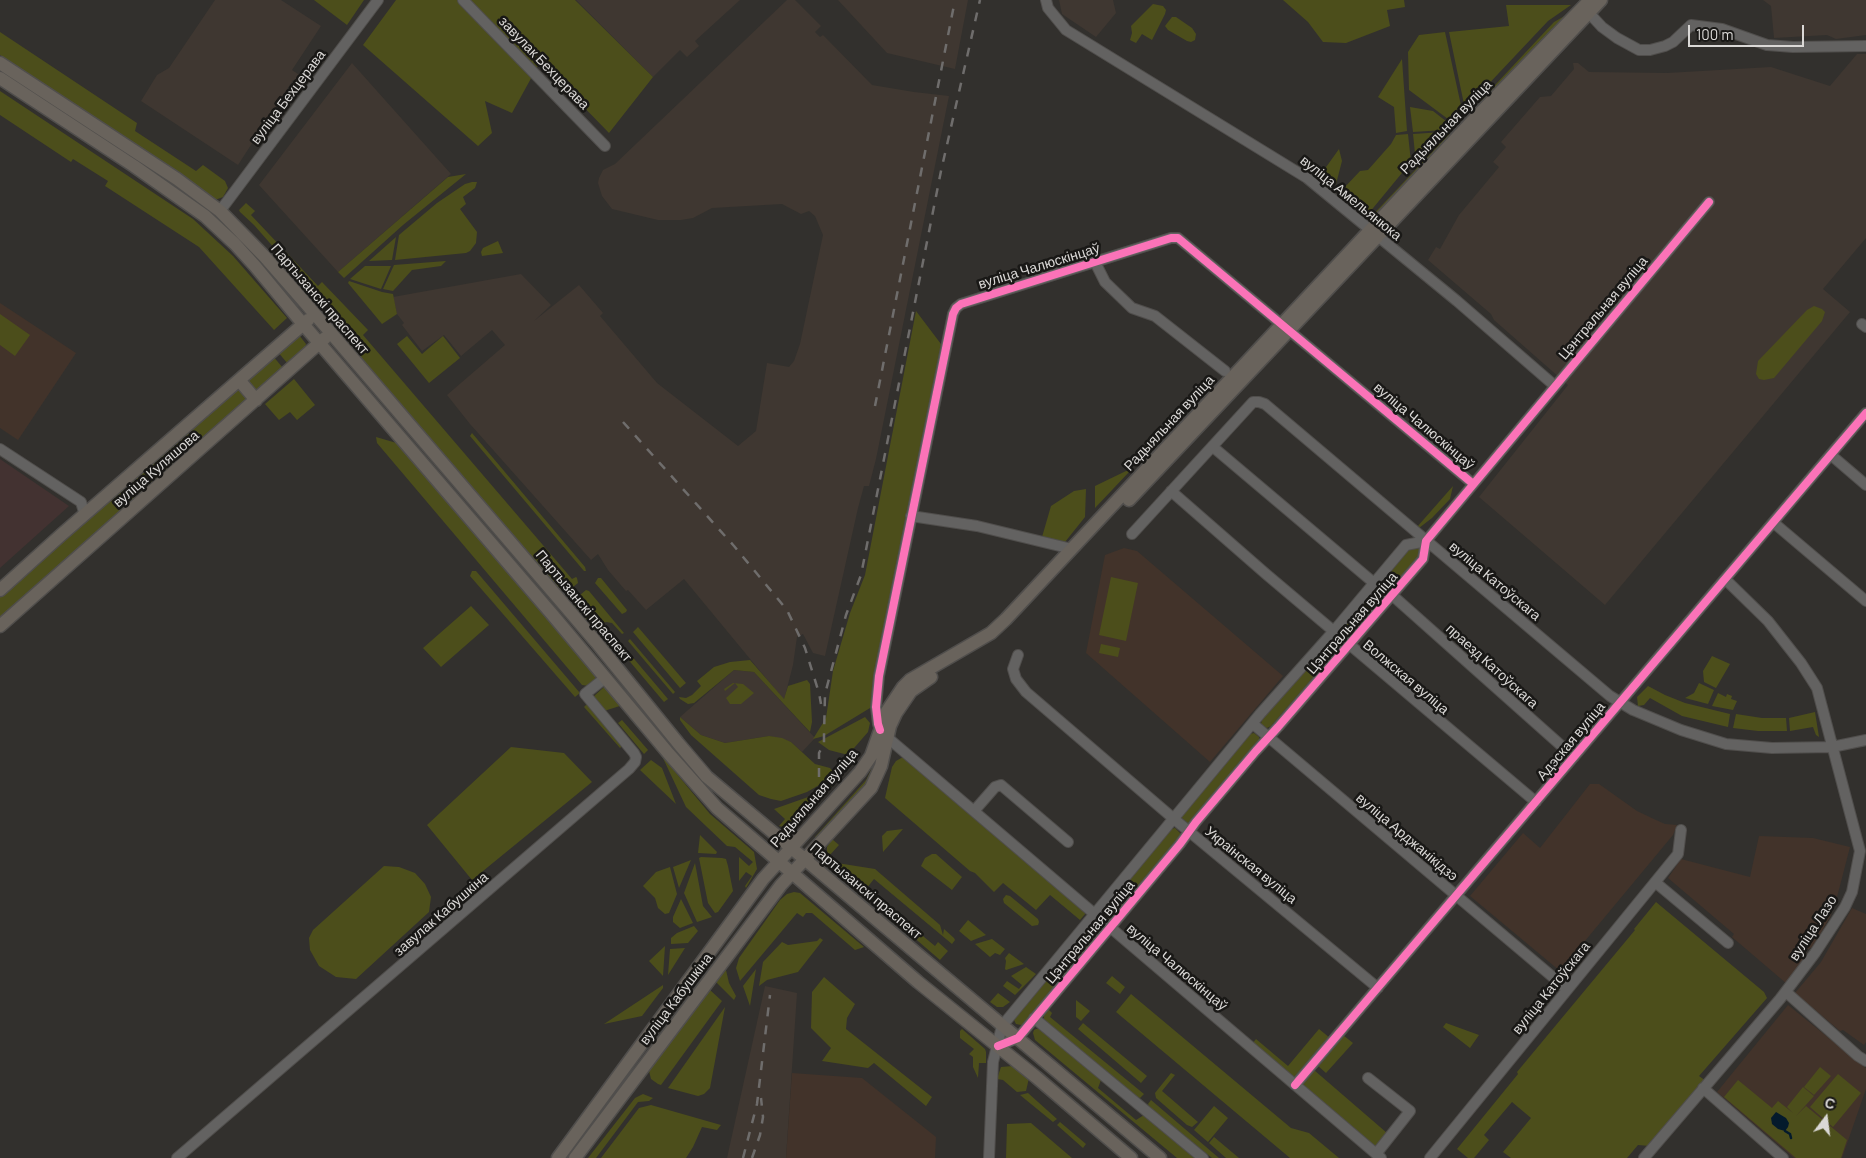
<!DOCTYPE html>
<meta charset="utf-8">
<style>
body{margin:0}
#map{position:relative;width:1866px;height:1158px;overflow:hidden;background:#32302d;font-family:Barlow,sans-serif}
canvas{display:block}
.north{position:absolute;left:1801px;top:1093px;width:50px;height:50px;-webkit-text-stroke:4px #191816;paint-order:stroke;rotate:15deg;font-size:14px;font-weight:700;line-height:20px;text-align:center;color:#dad8d6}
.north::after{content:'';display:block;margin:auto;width:18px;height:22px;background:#dad8d6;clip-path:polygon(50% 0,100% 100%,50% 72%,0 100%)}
.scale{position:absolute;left:1688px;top:25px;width:116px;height:22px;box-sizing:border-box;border:2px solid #dad8d6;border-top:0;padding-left:6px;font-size:15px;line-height:18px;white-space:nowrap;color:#dad8d6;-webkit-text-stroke:4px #191816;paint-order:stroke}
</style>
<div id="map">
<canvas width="1866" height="1158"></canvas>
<div class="north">С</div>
<div class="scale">100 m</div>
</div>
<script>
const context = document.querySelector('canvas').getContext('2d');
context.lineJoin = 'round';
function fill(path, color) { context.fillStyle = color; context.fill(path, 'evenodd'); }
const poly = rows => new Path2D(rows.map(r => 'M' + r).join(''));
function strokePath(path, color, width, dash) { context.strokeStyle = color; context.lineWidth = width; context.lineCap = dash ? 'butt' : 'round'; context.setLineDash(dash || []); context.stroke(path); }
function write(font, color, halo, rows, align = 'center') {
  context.font = font + ' Barlow,sans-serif'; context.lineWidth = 5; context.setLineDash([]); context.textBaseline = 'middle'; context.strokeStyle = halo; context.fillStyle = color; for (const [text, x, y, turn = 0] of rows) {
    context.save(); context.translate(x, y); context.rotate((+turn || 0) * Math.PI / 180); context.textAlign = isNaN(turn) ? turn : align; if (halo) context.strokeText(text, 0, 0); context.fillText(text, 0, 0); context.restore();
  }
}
fill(poly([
 [215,0,281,0,321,26,292,70,301,76,297,82,293,80,238,165,141,101,157,75,169,68],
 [576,0,740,0,695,41,699,46,687,57,680,50,653,77],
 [787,0,795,0,821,26,815,32,820,37,823,35,872,85,914,92,949,96,876,459,869,486,864,486,858,508,825,656,813,653,803,634,797,637,793,665,784,700,684,579,646,610,628,590,626,591,608,570,598,554,591,560,470,424,447,395,505,345,492,330,461,356,444,335,422,351,402,325,404,323,397,314,393,297,521,274,551,305,534,321,579,285,603,313,600,316,657,383,738,446,756,431,767,363,789,367,794,361,800,344,823,235,815,216,809,211,801,214,782,204,712,208,693,218,681,220,658,220,612,209,602,196,598,183,599,178,603,170,615,164],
 [838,0,968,0,955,69,887,53],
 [1059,0,1113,0,1116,13,1096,37,1062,14],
 [1763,0,1866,0,1866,35,1836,39,1827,35,1774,38,1771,6],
 [1857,54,1866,54,1866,238,1823,289,1850,312,1605,605,1479,497,1568,385,1494,320,1491,314,1428,260,1436,247,1440,249,1459,215,1499,167,1493,162,1506,147,1501,142,1540,97,1551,96,1574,69,1573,63,1578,63,1589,72,1667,73,1771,67,1830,86],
 [352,63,451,174,338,272,259,185],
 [734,670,754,672,815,738,802,752,791,742,769,736,725,743,701,735,680,717],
 [765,986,797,993,786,1158,727,1158]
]), '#3f3731');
fill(poly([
 [0,303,76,353,18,440,0,428],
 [1124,548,1137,551,1283,676,1210,762,1086,653,1105,555],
 [1590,784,1599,784,1637,811,1656,820,1665,824,1677,825,1673,835,1560,971,1470,896,1523,833,1540,848],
 [1759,836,1813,838,1850,847,1836,901,1830,917,1813,947,1806,950,1807,958,1787,984,1732,937,1734,934,1668,878,1681,859,1750,877],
 [1852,908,1866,914,1866,1042,1864,1045,1843,1030,1840,1031,1795,993,1821,962],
 [1788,1005,1866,1068,1866,1089,1842,1158,1794,1158,1717,1092],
 [792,1073,862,1078,936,1137,935,1158,786,1158]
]), '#42332a');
fill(poly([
 [0,459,69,506,0,568]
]), '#433231');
fill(poly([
 [314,0,364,0,347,25],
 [396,0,575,0,653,77,609,133,540,62,512,113,485,101,492,133,478,146,363,45],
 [1283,0,1404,0,1405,7,1387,10,1390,26,1346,43,1323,42,1308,22],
 [1153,4,1163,6,1166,10,1165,14,1152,40,1142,34,1136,43,1130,40,1132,33,1131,26],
 [1506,5,1571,5,1548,21,1465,109,1449,32,1509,26],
 [1575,10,1483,102,1481,100,1554,22],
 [1172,17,1176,17,1192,28,1196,34,1195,40,1191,42,1187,41,1168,30,1165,26],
 [0,32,137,123,135,131,196,171,203,165,225,181,228,188,223,197,215,200,0,55],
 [1445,32,1462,110,1460,116,1452,122,1409,90,1408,52,1419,35],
 [1402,59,1407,131,1396,133,1394,107,1378,97],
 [0,91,193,219,233,256,287,318,274,330,199,247,105,186,108,181,73,159,71,162,0,115],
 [1410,107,1433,111,1451,125,1444,130,1413,132],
 [1443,132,1416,163,1413,134],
 [1408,134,1411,162,1369,213,1343,189,1360,171,1368,170,1391,144,1396,135],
 [1449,134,1452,135,1370,221,1367,221],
 [1339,149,1342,161,1336,184,1322,186,1319,183,1319,177],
 [466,174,403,225,344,278,338,272,448,177],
 [472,182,477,182,475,188,463,197,466,204,460,209,477,232,476,243,470,251,466,253,395,260,399,235,437,203,465,184],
 [246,203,255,211,251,215,318,286,322,282,368,330,363,335,572,579,576,577,577,578,578,583,568,591,558,591,344,337,348,332,254,225,240,212,239,210],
 [396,237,392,260,369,261],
 [498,241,503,253,482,256,481,252,483,248],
 [446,261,441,266,412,270,393,291,383,289,394,265],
 [365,266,391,266,381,289,350,279],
 [349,281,382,292,393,294,397,314,382,324,348,283],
 [1814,306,1822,309,1825,312,1822,321,1774,378,1764,380,1759,379,1756,374,1758,361,1807,310],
 [916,311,944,348,875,705,824,736,813,739,826,718,833,671,850,613,865,575],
 [0,314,30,335,15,356,0,345],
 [299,335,306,344,305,348,288,364,277,351],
 [407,336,422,354,443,336,460,358,429,383,397,344],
 [272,355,283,368,255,391,246,379],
 [294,379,315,405,297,420,290,412,279,420,265,404],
 [238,388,247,400,0,618,0,595],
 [472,433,585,567,586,571,584,571,470,436],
 [376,437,400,444,595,673,595,681,589,686,582,685,377,443],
 [1126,471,1130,471,1095,508,1095,486],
 [1453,486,1450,499,1432,518,1419,528,1417,527],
 [1086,489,1085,517,1065,542,1058,542,1042,537,1051,506,1074,491],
 [1413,545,1420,546,1422,552,1349,638,1341,632,1342,629],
 [472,571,476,571,580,693,575,697,470,576],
 [1111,577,1138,583,1126,641,1099,635],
 [598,578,601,578,627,610,626,612,622,614,595,583],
 [586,590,589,591,624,633,622,634,612,623,606,622,598,626,595,635,572,608,574,600],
 [471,606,489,625,441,667,423,648],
 [638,627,686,683,680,688,633,632],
 [610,633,613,634,668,699,664,702,615,644,611,650,604,642,606,634],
 [630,639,675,692,673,694,628,641],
 [1330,641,1337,643,1337,650,1271,726,1267,728,1263,727,1261,724,1262,719],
 [1101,644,1120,648,1118,657,1099,653],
 [1712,656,1730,664,1716,688,1704,682,1703,671],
 [750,660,784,699,788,686,807,680,810,684,812,722,810,732,754,672,734,670,694,703,688,704,680,699,679,697,686,698,692,695,701,686,697,681,714,667,730,662],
 [733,683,743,684,754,693,741,704,730,704,726,698,738,687,735,683,725,691,724,689],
 [1699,683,1714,690,1708,704,1685,698,1694,693],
 [1648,686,1665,695,1685,703,1730,714,1728,727,1682,716,1650,698,1644,705,1638,706,1637,697],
 [604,687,623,705,604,711,593,697],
 [1718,693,1726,697,1727,694,1732,696,1731,699,1737,701,1733,710,1712,706],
 [588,703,624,744,620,748,584,707],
 [1815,712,1819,737,1816,735,1813,727,1790,731,1789,718],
 [1736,714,1762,718,1786,718,1787,731,1758,731,1733,728],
 [680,717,701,735,725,743,769,736,782,738,791,742,815,764,830,768,833,772,821,784,807,792,781,801,771,799,759,795,691,735,680,720],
 [865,717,870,723,868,732,848,755,829,750,818,742],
 [622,720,648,750,644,754,618,723],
 [1254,733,1259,737,1259,741,1190,824,1187,824,1180,816,1250,734],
 [511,747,564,753,592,782,472,880,427,825],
 [662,756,710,814,754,852,757,869,746,888,745,886,752,876,746,872,739,881,739,857,749,866,753,862,735,847,727,846,686,807],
 [903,757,1086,913,1080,920,1050,895,1036,910,1003,883,994,892,975,873,970,871,885,798,892,767,896,761],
 [651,760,662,768,676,804,640,770],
 [873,766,875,767,868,782,817,839,815,837,866,780],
 [835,775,835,783,795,825,788,828,779,826,785,819,774,809,811,796],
 [1175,828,1180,833,1180,837,1111,920,1107,920,1103,917,1104,910,1171,829],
 [903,829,883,852,882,836,887,831],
 [700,835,717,852,716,854,698,853],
 [832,839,839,845,829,856,837,863,875,869,940,925,943,935,944,929,954,938,955,940,952,944,874,879,866,889,935,946,938,942,948,951,940,960,832,867,827,861,827,847],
 [932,854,936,854,962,877,952,890,921,866,925,858],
 [701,857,722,858,726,859,728,866,733,891,718,912,715,913,708,903,699,858],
 [691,860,679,888,673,867],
 [695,863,703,906,712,917,697,922,684,893],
 [384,866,399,867,415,873,425,884,431,897,429,912,356,979,336,977,319,966,310,950,309,938,313,930],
 [670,867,677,894,669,913,665,914,658,908,655,898,643,886,656,872],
 [794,892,800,893,864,947,855,950,812,913,806,913,803,917,797,913,740,981,736,968,739,958,780,900,787,894],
 [1006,895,1010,896,1038,919,1039,922,1038,925,1032,926,1004,903,1003,899],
 [681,899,693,923,680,928,673,922,673,917],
 [1656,902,1764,992,1767,998,1699,1076,1706,1081,1650,1146,1638,1145,1627,1158,1511,1158,1503,1152,1531,1118,1512,1102,1484,1135,1489,1140,1474,1158,1468,1158,1457,1149,1518,1074,1517,1072,1635,930,1634,929],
 [968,920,986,935,971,941,959,931],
 [1094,923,1101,927,1101,932,1082,954,1079,956,1075,954,1072,950,1072,947],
 [694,926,698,931,688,943,671,944,671,938,677,933],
 [820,938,823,940,798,972,767,980,759,986,763,962,782,942,788,945,817,941],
 [992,939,1005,949,1000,955,995,953,990,957,975,944],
 [665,946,663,976,649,961],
 [685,948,668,975,670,949],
 [1009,953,1024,964,1006,970,1005,969,1006,961,1005,958],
 [1064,959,1070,962,1072,965,1071,969,1026,1023,1021,1025,1016,1024,1014,1020,1015,1014],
 [1026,967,1036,974,1015,995,1003,986,1007,981,1019,989,1022,985,1011,976],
 [756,969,750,1006,743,986],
 [726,970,729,983,736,996,734,1000,716,982],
 [1112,976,1125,987,1120,994,1106,983],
 [824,977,855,1004,847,1018,846,1029,932,1097,926,1106,874,1063,868,1068,822,1061,831,1048,811,1028,812,992],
 [663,985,663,988,642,1016,604,1024],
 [710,990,722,1001,661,1085,658,1084,651,1079,649,1071],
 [998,993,1010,1002,1003,1007,997,1007,990,1002],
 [1131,994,1291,1128,1309,1133,1339,1158,1290,1158,1116,1012],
 [1076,1000,1090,1011,1081,1021,1076,1017],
 [725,1007,710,1088,704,1094,698,1096,668,1088],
 [1048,1009,1052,1013,1050,1017,1144,1094,1140,1098,1136,1097,1044,1021,1044,1015],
 [1083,1023,1147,1076,1141,1083,1078,1029],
 [1446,1023,1479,1035,1470,1048,1443,1027],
 [962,1029,985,1049,986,1052,986,1063,979,1063,978,1078,973,1067,973,1057,969,1054,974,1049,960,1038,960,1031],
 [1036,1029,1041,1029,1101,1080,1098,1088,1136,1120,1144,1115,1196,1158,1177,1158,1035,1040,1033,1033,1034,1030],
 [1319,1029,1330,1038,1295,1080,1252,1044,1256,1039,1288,1066],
 [1343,1035,1353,1043,1326,1073,1317,1065],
 [1013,1066,1029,1078,1026,1091,1017,1092,1003,1080,997,1079,1001,1067],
 [1820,1067,1831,1076,1814,1095,1804,1087],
 [1314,1070,1387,1133,1375,1147,1302,1084],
 [1171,1073,1175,1075,1162,1091,1198,1122,1192,1127,1187,1125,1156,1098,1155,1093],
 [1838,1074,1861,1093,1833,1127,1810,1107],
 [1738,1080,1772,1108,1778,1101,1793,1113,1787,1107,1803,1087,1814,1096,1796,1116,1806,1106,1847,1140,1841,1158,1796,1158,1724,1097],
 [1028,1093,1057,1119,1053,1122,1020,1095],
 [643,1094,653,1098,649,1101,638,1102,596,1158,588,1158,635,1098],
 [1151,1100,1219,1158,1212,1158,1149,1107,1148,1104],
 [651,1105,721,1125,717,1130,702,1127,693,1147,686,1158,601,1158,639,1108],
 [1214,1106,1228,1118,1208,1142,1194,1130],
 [1060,1122,1086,1144,1083,1148,1057,1125],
 [1031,1123,1072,1158,1006,1158,1007,1124],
 [1214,1137,1239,1158,1226,1158,1209,1143]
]), '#4c4e1b');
fill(poly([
 [1776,1112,1786,1118,1789,1123,1788,1127,1785,1131,1778,1129,1772,1124,1771,1118]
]), '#041a2c');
strokePath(poly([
 [1785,1131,1790,1134,1791,1138]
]), '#041a2c', 2.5);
const minor = poly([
 [463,0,605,146],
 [1046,0,1048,8,1066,30,1307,178,1457,301,1555,386],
 [1587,7,1589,13,1602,27,1617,38,1639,50,1650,50,1665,46,1673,42,1691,25,1722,29,1767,45,1793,47,1866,46],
 [220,211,378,0],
 [1095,262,1105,282,1132,308,1155,316,1225,371],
 [1862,324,1866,327],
 [1213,447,1374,583],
 [0,449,81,502,84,512,82,517],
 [1831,455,1866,485],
 [1171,491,1266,574,1536,802],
 [911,516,977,526,1072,549],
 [1774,523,1866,601],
 [1132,534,1253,402,1259,402,1265,404,1610,696,1633,710,1681,730,1726,744,1772,748,1832,747,1866,740],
 [1392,595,1574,757],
 [1018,655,1013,669,1016,679,1026,692,1174,819,1378,988],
 [1253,724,1567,989],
 [880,730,878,724,876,707,879,676,953,314,956,308,961,304,1171,238,1178,238,1472,483],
 [888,738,1381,1158],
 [974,811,995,787,1001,785,1068,842],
 [1655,882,1728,943],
 [1786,992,1858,1056,1866,1061],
 [1034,1018,1203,1158],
 [998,1046,1018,1038,1180,844,1196,822,1256,751,1278,727,1423,559,1426,541,1709,202],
 [1368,1078,1410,1111,1376,1154],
 [1295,1085,1866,413],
 [1703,1088,1783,1158],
 [177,1158,629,769,635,762,636,757,634,753,585,694,605,678],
 [989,1158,993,1062,1002,1026,1260,714,1333,632,1406,545,1426,541],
 [1430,1158,1678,854,1681,830],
 [1644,1158,1780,999,1815,953,1845,907,1852,892,1860,851,1817,688,1801,663,1768,621,1725,579]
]);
const major = poly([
 [0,63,177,179,220,211,265,257,307,305,596,642,678,743,707,777,1160,1158],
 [0,78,134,166,205,216,235,244,255,266,303,324,551,613,669,754,717,808,918,982,1036,1077,1131,1158],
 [239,380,256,400],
 [1129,500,1601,0],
 [0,590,61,535,308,320],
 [0,626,325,338],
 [558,1158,763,879,860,772,871,756,887,711,903,687,910,680,991,633,1006,619,1477,116,1590,0],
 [575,1158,781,885,871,788,881,766,890,726,896,713,911,691,931,677]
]);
strokePath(minor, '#504e4c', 12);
strokePath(major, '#504e4c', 15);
strokePath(minor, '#636261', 10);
strokePath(major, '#69635c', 12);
strokePath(poly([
 [875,406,955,0],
 [623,422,734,546,787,610,805,648,819,693,821,704],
 [819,777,819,753,824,743,824,736,825,694,846,615,861,575,941,171,980,0],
 [743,1158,757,1104,770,995],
 [752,1158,760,1135,763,1117,761,1098]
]), '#6f6d6c', 2.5, [9, 9]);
strokePath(poly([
 [880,730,878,724,876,707,879,676,953,314,956,308,961,304,1171,238,1178,238,1472,483],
 [998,1046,1018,1038,1180,844,1196,822,1256,751,1278,727,1423,559,1426,541,1709,202],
 [1295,1085,1866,413]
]), '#fb73b8', 8);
write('14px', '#dad8d6', '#191816', [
 ["завулак Бехцерава",544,63,46],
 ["вуліца Бехцерава",288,97,-53],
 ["Радыяльная вуліца",1446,127,-46],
 ["вуліца Амельянюка",1351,198,39],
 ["вуліца Чалюскінцаў",1039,266,-17],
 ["Партызанскі праспект",320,299,49],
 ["Цэнтральная вуліца",1603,308,-50],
 ["Радыяльная вуліца",1169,423,-47],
 ["вуліца Чалюскінцаў",1424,426,40],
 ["вуліца Куляшова",156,469,-41],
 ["вуліца Катоўскага",1495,581,40],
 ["Партызанскі праспект",584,606,50],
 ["Цэнтральная вуліца",1352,623,-49],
 ["праезд Катоўскага",1492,666,42],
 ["Волжская вуліца",1406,677,40],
 ["Адэская вуліца",1571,741,-50],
 ["Радыяльная вуліца",814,798,-49],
 ["вуліца Арджанікідзэ",1407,837,40],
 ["Украінская вуліца",1251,865,39],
 ["Партызанскі праспект",866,891,40],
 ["завулак Кабушкіна",441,914,-41],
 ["вуліца Лазо",1813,928,-57],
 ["Цэнтральная вуліца",1090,932,-50],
 ["вуліца Чалюскінцаў",1177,967,40],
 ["вуліца Катоўскага",1551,988,-51],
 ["вуліца Кабушкіна",676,999,-53]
]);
</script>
